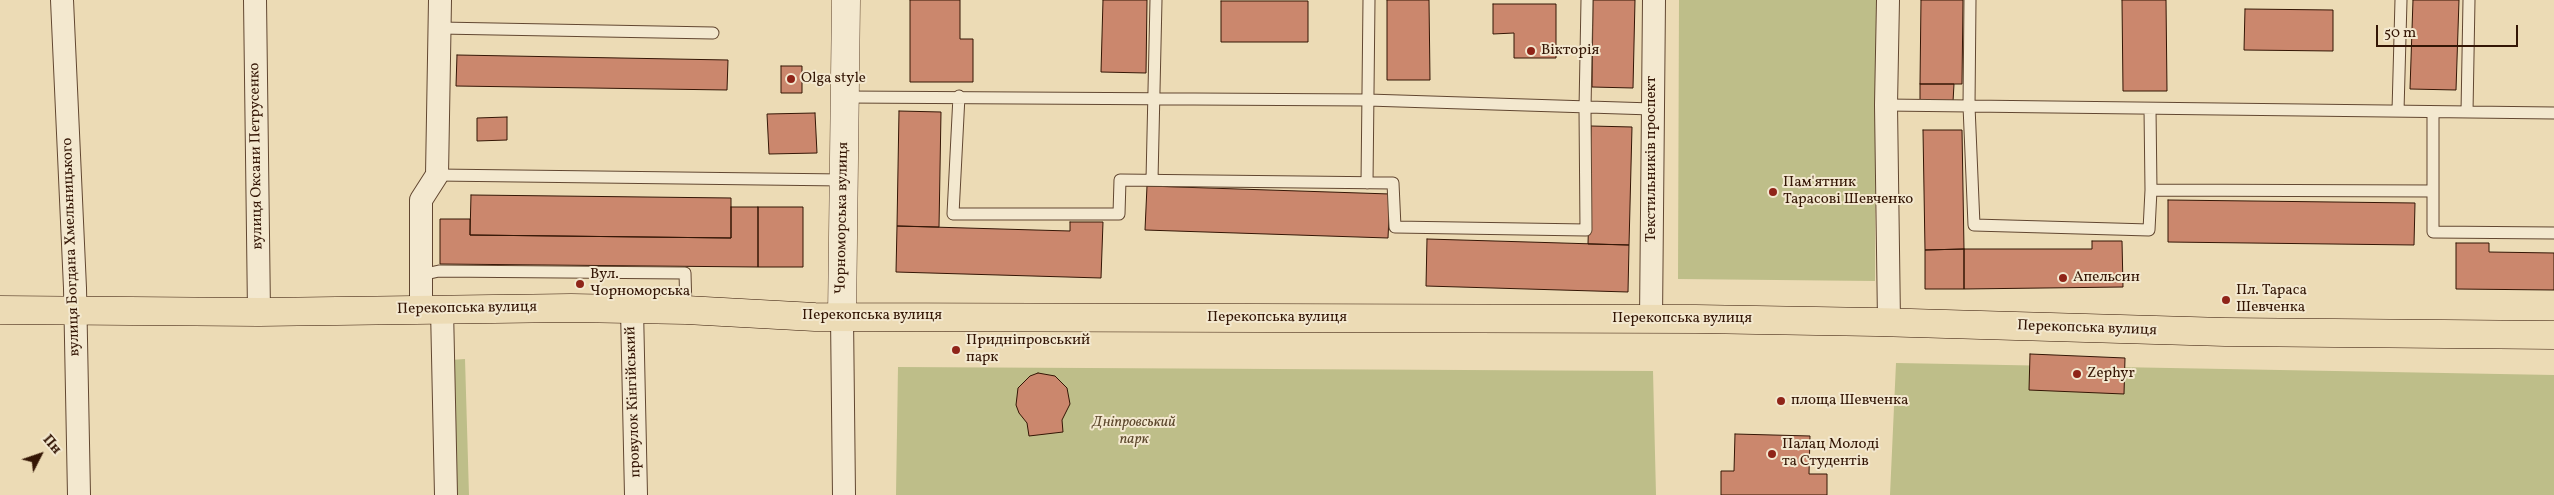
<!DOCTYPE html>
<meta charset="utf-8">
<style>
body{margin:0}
#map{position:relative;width:2554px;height:495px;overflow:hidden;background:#ecdbb5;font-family:Vollkorn,serif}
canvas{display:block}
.north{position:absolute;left:15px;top:430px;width:50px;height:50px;-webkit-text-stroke:4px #f3e8cf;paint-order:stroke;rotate:49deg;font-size:14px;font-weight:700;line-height:20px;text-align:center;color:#341605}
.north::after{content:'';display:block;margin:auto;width:18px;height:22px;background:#341605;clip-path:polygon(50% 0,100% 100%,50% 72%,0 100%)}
.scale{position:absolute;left:2376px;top:25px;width:142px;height:22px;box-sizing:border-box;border:2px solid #341605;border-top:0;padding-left:6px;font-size:15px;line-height:18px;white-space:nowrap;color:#341605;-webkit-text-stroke:4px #f3e8cf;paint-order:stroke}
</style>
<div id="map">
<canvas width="2554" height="495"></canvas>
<div class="north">Пн</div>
<div class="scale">50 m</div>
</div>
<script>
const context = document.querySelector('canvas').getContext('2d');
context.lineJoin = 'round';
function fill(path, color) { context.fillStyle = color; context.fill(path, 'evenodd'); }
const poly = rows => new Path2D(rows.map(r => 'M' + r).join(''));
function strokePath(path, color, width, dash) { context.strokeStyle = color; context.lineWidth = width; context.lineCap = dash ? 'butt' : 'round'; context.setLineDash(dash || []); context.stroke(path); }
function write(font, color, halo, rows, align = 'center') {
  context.font = font + ' Vollkorn,serif'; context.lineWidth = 4; context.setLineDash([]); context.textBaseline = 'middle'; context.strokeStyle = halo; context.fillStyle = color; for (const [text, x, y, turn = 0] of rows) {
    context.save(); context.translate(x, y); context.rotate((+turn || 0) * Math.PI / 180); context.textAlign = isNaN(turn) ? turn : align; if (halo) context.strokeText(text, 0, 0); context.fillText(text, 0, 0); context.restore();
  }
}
fill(poly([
 [1679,0,1876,0,1875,281,1678,279],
 [465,359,469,495,454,495,450,360],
 [1896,363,2554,375,2554,495,1890,495],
 [898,367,1653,371,1656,495,896,495]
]), '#bebe89');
const building = poly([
 [910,0,960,0,960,39,973,39,973,82,910,82,910,0],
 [1103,0,1147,0,1146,73,1101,72,1103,0],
 [1387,0,1429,0,1430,80,1387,80,1387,0],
 [1593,0,1635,0,1633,88,1592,87,1593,0],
 [1921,0,1963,0,1962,84,1920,84,1921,0],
 [2122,0,2166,0,2167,91,2123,91,2122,0],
 [2413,0,2459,0,2456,90,2410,89,2413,0],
 [1221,1,1308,1,1308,42,1221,42,1221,1],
 [1493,4,1556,4,1556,58,1514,58,1514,33,1493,34,1493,4],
 [2245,9,2333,10,2333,51,2244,50,2245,9],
 [457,55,728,60,727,90,456,86,457,55],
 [781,66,802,66,802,93,781,93,781,66],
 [1920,84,1954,84,1953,102,1920,102,1920,84],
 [899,111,941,112,939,227,897,226,899,111],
 [815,113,817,153,769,154,767,114,815,113],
 [507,117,507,140,477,141,477,118,507,117],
 [1591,126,1632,127,1629,245,1588,244,1591,126],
 [1923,130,1962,130,1964,249,1925,250,1923,130],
 [1147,186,1390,194,1388,238,1145,230,1147,186],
 [471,195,731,198,731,238,470,235,471,195],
 [2168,200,2415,203,2414,245,2168,242,2168,200],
 [731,207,758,207,758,267,440,264,440,219,470,219,470,235,731,238,731,207],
 [758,207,803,207,803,267,758,267,758,207],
 [1070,222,1103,222,1101,278,896,272,897,226,1070,231,1070,222],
 [1427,239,1629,245,1628,292,1426,286,1427,239],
 [2092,241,2122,241,2123,287,1964,289,1964,249,2092,249,2092,241],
 [2456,243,2489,243,2489,252,2554,253,2554,290,2456,289,2456,243],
 [1964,249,1964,289,1925,289,1925,250,1964,249],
 [2030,354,2125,358,2124,394,2029,390,2030,354],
 [1038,373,1055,376,1067,388,1070,404,1062,420,1063,432,1029,436,1027,423,1019,413,1016,405,1018,388,1030,376,1038,373],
 [1735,434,1810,436,1809,474,1827,474,1827,495,1721,495,1721,471,1734,471,1735,434]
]);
fill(building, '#cb876d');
strokePath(building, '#341605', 1);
const service = poly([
 [1970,0,1969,106,1974,225,2149,230,2151,190,2433,191,2433,232,2554,233],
 [440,28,713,33],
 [959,96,953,214,1119,214,1120,180,1393,183,1395,227,1586,230,1585,109,1587,0],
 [845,97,1368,100,1652,109],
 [1886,105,2554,113],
 [2150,109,2151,190],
 [2398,111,2401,0],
 [2467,112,2469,0],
 [437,175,843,180],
 [1152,180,1156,0],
 [1367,183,1369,0],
 [2433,191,2433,112],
 [421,275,439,271,685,273,686,310]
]);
const minor = poly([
 [62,0,75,288,79,495],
 [255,0,259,312],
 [1888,0,1886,105,1889,322],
 [442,309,446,495],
 [632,309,636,495],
 [421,310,421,200,437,175,440,0],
 [842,317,844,495],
 [1651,319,1654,0]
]);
const tertiary = poly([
 [842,317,846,0]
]);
const primary = poly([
 [0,310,259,312,571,308,686,310,815,317,1696,319,1876,322,2225,332,2554,335]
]);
strokePath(service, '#624731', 13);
strokePath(minor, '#624731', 24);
strokePath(tertiary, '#624731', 29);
strokePath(primary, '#341605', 29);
strokePath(service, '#f3e8cf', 11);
strokePath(minor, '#f3e8cf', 22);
strokePath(tertiary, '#f3e8cf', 28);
strokePath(primary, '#ecdbb5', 28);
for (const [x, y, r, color] of [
 [1531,51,5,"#8f2418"],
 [791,79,5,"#8f2418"],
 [1773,192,5,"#8f2418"],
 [2063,278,5,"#8f2418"],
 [580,284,5,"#8f2418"],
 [2226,300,5,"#8f2418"],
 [956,350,5,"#8f2418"],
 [2077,374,5,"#8f2418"],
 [1781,401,5,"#8f2418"],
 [1772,454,5,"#8f2418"]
]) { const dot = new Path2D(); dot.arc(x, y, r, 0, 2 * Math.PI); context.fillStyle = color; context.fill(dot); strokePath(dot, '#f3e8cf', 2); }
write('15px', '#341605', '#f3e8cf', [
 ["Вікторія",1541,51],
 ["Olga style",801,79],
 ["Пам'ятник",1783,183],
 ["Тарасові Шевченко",1783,200],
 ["Вул.",590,275],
 ["Чорноморська",590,292],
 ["Апельсин",2073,278],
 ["Пл. Тараса",2236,291],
 ["Шевченка",2236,308],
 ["Придніпровський",966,341],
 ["парк",966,358],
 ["Zephyr",2087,374],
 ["площа Шевченка",1791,401],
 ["Палац Молоді",1782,445],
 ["та Студентів",1782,462]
], 'left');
write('15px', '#341605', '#f3e8cf', [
 ["вулиця Оксани Петрусенко",257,156,-91],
 ["Текстильників проспект",1652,159,-90],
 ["Чорноморська вулиця",843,218,-89],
 ["вулиця Богдана Хмельницького",72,247,-92],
 ["Перекопська вулиця",467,309,-1],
 ["Перекопська вулиця",872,316],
 ["Перекопська вулиця",1277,318],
 ["Перекопська вулиця",1682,319],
 ["Перекопська вулиця",2087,329,2],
 ["провулок Кінгійський",634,402,-92]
]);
write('italic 15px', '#5d482d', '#f3e8cf', [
 ["Дніпровський",1134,423],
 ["парк",1134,440]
]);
</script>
